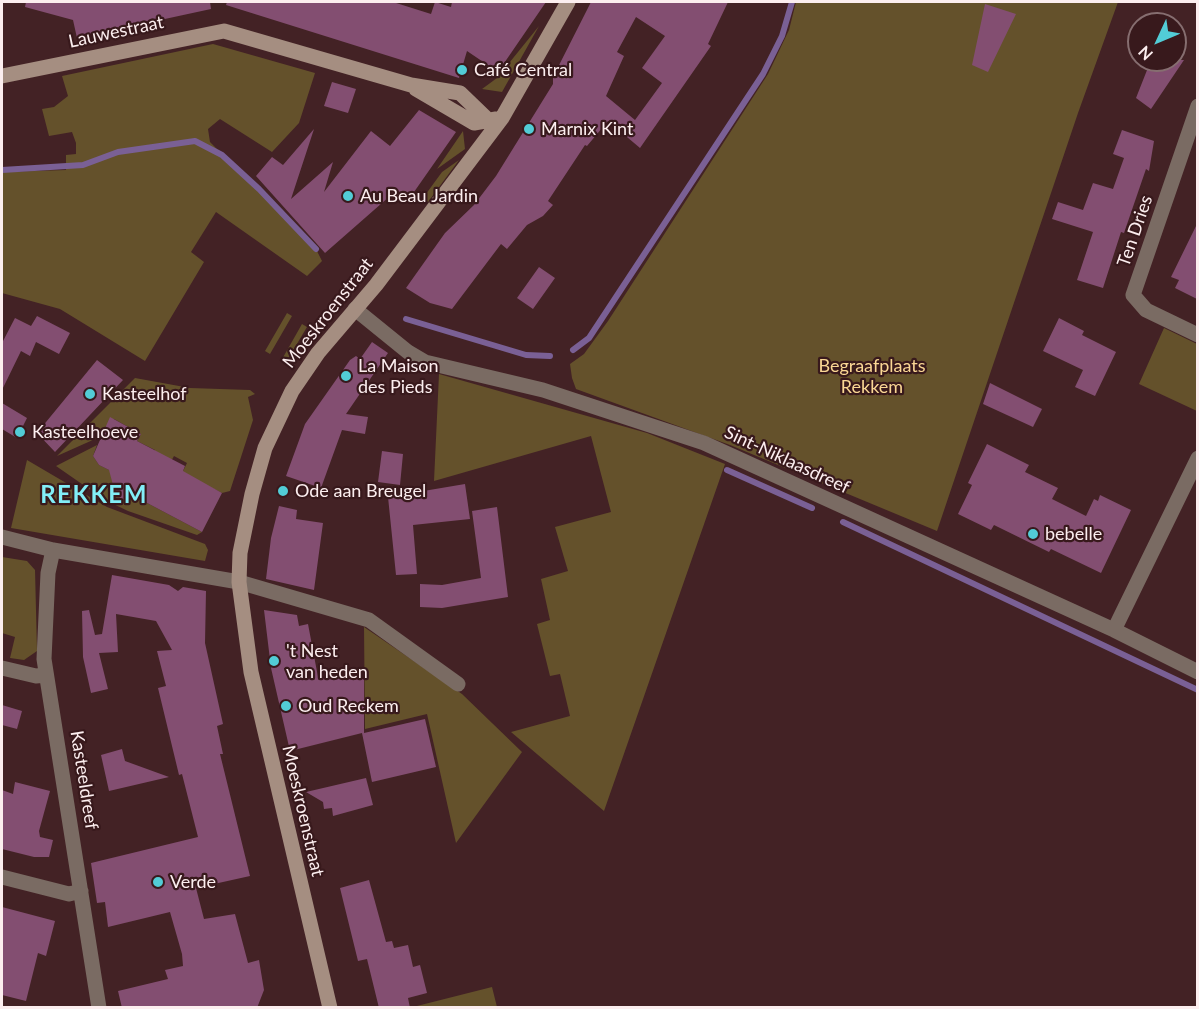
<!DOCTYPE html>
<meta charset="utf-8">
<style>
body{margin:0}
#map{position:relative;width:1199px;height:1009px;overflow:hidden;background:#432225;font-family:Lato,sans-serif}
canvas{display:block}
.frame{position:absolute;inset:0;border:3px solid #fceeef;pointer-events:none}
.north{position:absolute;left:1127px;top:12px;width:60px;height:60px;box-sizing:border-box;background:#38191c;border:2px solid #866e70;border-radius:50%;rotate:226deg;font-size:16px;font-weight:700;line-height:24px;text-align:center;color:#fceeef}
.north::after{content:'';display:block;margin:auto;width:21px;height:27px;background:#52ccd6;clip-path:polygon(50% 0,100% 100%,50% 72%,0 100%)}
</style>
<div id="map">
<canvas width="1199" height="1009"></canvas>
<div class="frame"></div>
<div class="north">N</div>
</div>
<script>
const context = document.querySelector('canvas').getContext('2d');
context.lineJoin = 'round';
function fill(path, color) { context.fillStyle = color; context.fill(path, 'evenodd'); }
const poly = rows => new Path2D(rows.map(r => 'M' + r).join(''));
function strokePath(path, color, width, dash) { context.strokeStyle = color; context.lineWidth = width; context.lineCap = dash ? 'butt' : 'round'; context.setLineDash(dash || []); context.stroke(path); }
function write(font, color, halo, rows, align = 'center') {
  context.font = font + ' Lato,sans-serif'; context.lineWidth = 4.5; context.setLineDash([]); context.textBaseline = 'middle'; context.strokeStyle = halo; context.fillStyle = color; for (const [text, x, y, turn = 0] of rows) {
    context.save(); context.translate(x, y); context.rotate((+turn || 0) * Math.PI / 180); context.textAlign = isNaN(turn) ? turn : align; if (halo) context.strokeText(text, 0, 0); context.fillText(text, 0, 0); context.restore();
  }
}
fill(poly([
 [796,2,1118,2,1078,113,937,531,730,445,576,389,572,378,570,364,584,354,608,321,768,74,789,30],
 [539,26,502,92,482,89,497,78],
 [213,44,315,73,299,123,272,152,220,119,208,129,210,142,316,249,322,261,307,276,216,212,191,252,204,262,145,361,60,309,2,293,2,172,66,170,66,155,76,154,76,143,72,132,49,136,42,109,54,107,68,96,62,76],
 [463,131,465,149,437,169],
 [459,160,428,202,423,198,442,172],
 [287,313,292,316,270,354,265,351],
 [302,324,307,327,285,364,281,361],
 [1164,328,1197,344,1197,411,1139,384],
 [439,374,647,433,725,464,604,811,511,732,570,716,560,674,550,676,537,624,550,620,541,579,568,571,555,527,611,512,591,436,434,481],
 [135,378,190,388,250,390,255,394,248,397,253,420,230,491,222,493,182,473,187,463,174,456,169,465,152,456,155,450,137,441,141,434,114,419,104,435,57,456],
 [97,445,93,456,99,465,113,472,115,481,109,492,128,502,132,495,202,532,197,535,128,511,105,500,56,466],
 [27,460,107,507,205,544,208,550,205,561,11,528],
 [2,557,27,561,35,570,37,651,24,660,10,658,15,637,2,633],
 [364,627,462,694,522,752,456,843,427,714,365,729],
 [492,987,497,1007,409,1008]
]), '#64512b');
strokePath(poly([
 [2,170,83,165,118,152,195,141,222,155,259,189,316,249],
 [406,319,526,355,550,356],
 [573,350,589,338,763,74,782,36,792,2],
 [727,470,812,508],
 [843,522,1198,690]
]), '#7a6095', 6);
fill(poly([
 [26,2,210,2,211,9,77,38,73,20,25,7],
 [227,2,393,2,431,14,435,2,451,7,452,2,546,2,498,72,467,51,459,78,226,5],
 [591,2,728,2,708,44,711,46,640,148,608,121,587,146,585,145,548,201,553,205,543,216,527,225,507,249,501,244,452,309,430,303,406,288,445,233,474,205,496,176,553,84,553,77],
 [636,17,665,36,642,68,662,83,635,120,606,96,624,56,617,52],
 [985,4,1016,14,988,72,972,65],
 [1151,60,1184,60,1151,109,1136,98],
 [332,82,356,89,348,113,324,106],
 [419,110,456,132,414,192,390,196,325,253,256,176,272,157,283,165,314,129,291,199,333,162,324,192,371,131,390,146],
 [1122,130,1154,141,1149,171,1146,169,1124,233,1121,232,1103,288,1077,280,1093,232,1052,219,1058,202,1083,210,1093,183,1113,189,1124,158,1113,154],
 [1197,224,1197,299,1175,288,1179,280,1171,277],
 [539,267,555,278,533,309,517,298],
 [37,316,70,333,59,354,36,342,30,356,21,351,2,390,2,343,15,318,31,326],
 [1059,318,1084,331,1082,335,1116,352,1095,396,1075,387,1083,370,1043,351],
 [372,342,388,353,346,414,368,417,365,434,342,430,321,488,286,476,305,424,350,360,356,356,360,359],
 [97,360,123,380,55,452,37,433],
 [990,383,1042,409,1033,427,983,404],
 [2,403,27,418,17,438,2,429],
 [110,417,141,434,137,441,185,466,183,471,222,493,202,532,132,495,128,502,109,492,113,485,109,470,99,465,93,456],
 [987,444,1029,465,1025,472,1058,488,1052,499,1086,516,1094,499,1098,501,1100,495,1131,510,1101,573,1051,549,1049,552,994,525,991,530,958,514,972,485,968,483],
 [382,451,403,454,400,485,378,482],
 [465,484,470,519,413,525,417,574,396,575,388,497],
 [279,506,297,510,296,519,323,523,314,590,266,579,271,538],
 [497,507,508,597,442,608,420,607,420,584,442,585,481,578,472,511],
 [112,575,169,585,178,591,183,587,206,591,205,643,223,724,217,726,223,754,220,754,250,876,196,888,204,919,235,914,248,963,259,960,264,990,257,1008,122,1008,118,991,168,979,165,970,183,966,182,954,170,912,108,927,105,902,97,903,91,863,198,837,182,774,179,775,158,688,166,686,157,651,172,650,156,621,116,614,118,652,99,653,108,689,91,693,83,657,82,611,89,610,95,635,102,634],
 [264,610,297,615,299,626,308,624,318,677,364,679,364,733,425,719,436,767,372,782,362,733,290,751,271,668],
 [2,705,22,711,17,729,2,725],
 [122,749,125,761,169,777,109,791,101,755],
 [366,778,373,805,333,816,332,808,324,809,323,802,306,792],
 [15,782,50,791,39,831,40,837,53,840,49,857,34,857,2,849,2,790,13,794],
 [369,880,386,942,392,941,394,948,408,945,413,967,420,965,427,993,408,998,410,1008,379,1008,367,959,358,961,340,888],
 [2,907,55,921,46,956,38,953,26,1001,2,995]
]), '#834e71');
strokePath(poly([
 [1198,106,1133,295,1146,310,1198,335],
 [355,309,408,352,425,362,543,390,704,443,1114,630,1198,672],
 [2,537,53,550,239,582,369,620,458,684],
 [53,550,48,573,44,659,99,1008],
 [1114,630,1198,458],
 [2,668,36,676,46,675],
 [2,877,69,894,81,891]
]), '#7a6b63', 15);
strokePath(poly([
 [2,76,224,31,411,85,460,93,488,120],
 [416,89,474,123,496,119],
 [330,1008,251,672,239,582,240,553,252,494,265,448,292,391,318,353,376,285,502,118,568,2]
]), '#a58e81', 15);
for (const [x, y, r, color] of [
 [462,70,6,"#52ccd6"],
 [529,129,6,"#52ccd6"],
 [348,196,6,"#52ccd6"],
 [346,376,6,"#52ccd6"],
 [90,394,6,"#52ccd6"],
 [20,432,6,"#52ccd6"],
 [283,491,6,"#52ccd6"],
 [1033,534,6,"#52ccd6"],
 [274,661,6,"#52ccd6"],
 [286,706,6,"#52ccd6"],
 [158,882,6,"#52ccd6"]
]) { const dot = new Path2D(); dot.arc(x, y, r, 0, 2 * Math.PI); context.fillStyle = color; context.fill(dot); strokePath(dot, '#38191c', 2); }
write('18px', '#fceeef', '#38191c', [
 ["Lauwestraat",116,32,-12],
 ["Ten Dries",1135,231,-71],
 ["Moeskroenstraat",328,313,-52],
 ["Sint-Niklaasdreef",787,460,25],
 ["Kasteeldreef",84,780,81],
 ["Moeskroenstraat",303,811,77]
]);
write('18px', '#fceeef', '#38191c', [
 ["Café Central",474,70],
 ["Marnix Kint",541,129],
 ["Au Beau Jardin",360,196],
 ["La Maison",358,366],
 ["des Pieds",358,387],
 ["Kasteelhof",102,394],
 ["Kasteelhoeve",32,432],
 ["Ode aan Breugel",295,491],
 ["bebelle",1045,534],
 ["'t Nest",286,651],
 ["van heden",286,672],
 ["Oud Reckem",298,706],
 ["Verde",170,882]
], 'left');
write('18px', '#fad794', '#38191c', [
 ["Begraafplaats",872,366],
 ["Rekkem",872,387]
]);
context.letterSpacing = '1.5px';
write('bold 24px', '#82eef7', '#38191c', [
 ["REKKEM",94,495]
]);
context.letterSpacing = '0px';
</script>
